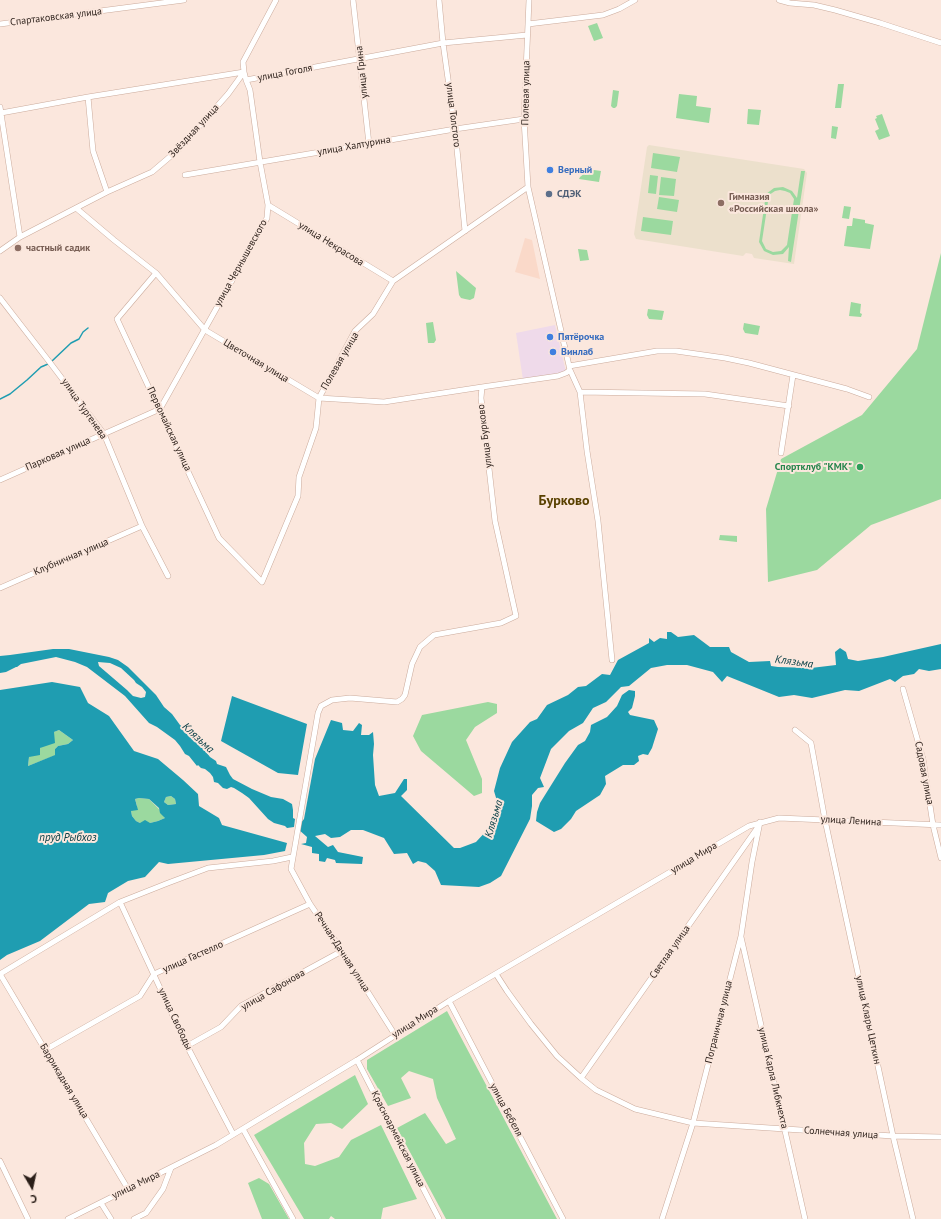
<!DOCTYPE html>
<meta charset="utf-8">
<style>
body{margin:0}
#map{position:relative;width:941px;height:1219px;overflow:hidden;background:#fbe7dd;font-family:"PT Sans",sans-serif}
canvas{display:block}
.north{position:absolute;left:12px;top:1167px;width:40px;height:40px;-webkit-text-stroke:3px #fbe7dd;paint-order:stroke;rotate:171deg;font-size:11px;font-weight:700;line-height:16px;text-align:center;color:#2a1e18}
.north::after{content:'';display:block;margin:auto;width:14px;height:18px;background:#2a1e18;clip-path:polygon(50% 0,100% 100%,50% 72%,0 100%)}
</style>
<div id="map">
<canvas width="941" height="1219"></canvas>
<div class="north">С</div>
</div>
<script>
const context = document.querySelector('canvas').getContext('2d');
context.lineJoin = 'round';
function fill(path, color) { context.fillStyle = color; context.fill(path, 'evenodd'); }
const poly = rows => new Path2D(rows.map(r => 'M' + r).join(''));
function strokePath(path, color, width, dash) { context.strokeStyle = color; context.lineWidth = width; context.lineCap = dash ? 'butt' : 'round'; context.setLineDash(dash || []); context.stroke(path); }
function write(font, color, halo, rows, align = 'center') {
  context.font = font + ' "PT Sans",sans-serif'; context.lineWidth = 4; context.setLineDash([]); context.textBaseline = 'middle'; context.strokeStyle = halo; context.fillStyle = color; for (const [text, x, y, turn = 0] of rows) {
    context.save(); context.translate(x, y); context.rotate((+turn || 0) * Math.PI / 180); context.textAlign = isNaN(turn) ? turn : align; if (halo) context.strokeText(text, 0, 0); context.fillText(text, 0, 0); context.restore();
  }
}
fill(poly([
 [555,325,566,372,523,380,516,333]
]), '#efdaea');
fill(poly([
 [525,238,532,240,540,279,515,272]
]), '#fad9c9');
fill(poly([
 [649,145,804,169,807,173,794,264,754,258,752,254,746,253,743,256,636,239,634,234,647,147]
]), '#ece0cc');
fill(poly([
 [597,23,603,38,594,41,588,26],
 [838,84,844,84,841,108,835,108],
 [613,90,619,91,617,106,615,108,613,108,611,106],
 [679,94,697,96,696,106,711,108,709,123,676,118],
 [748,109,761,110,759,125,747,124],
 [882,114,890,136,879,140,875,131,879,129,875,119,877,118,876,116],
 [832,126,838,127,836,139,831,138],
 [653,153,680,157,677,172,651,168],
 [587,169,601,171,599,182,579,179,580,177,585,173],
 [801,171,805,171,791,262,788,261,789,247,783,254,773,255,764,251,759,242,766,194,774,188,783,187,792,191,797,198],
 [780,190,785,191,790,193,794,199,787,245,781,251,773,252,766,249,762,241,769,195,775,191],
 [650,175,658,176,656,194,648,193],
 [661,177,676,179,674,196,659,195],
 [659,197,679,200,677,212,657,209],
 [844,206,851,207,849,219,842,218],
 [643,217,673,221,671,235,641,231],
 [853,218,865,220,865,223,874,225,870,249,844,246,847,226,852,226],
 [578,249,587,250,589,260,580,261],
 [941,253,941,499,871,525,817,570,768,582,766,509,781,459,862,415,917,349],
 [456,271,476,288,474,298,470,300,465,299,461,298,459,295],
 [851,302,861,304,860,313,862,314,861,317,849,316],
 [648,309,664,311,662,320,649,319,647,315],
 [433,322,436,340,434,343,428,343,426,323],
 [744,323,760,326,758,335,745,333,743,329],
 [720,535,737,536,737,542,719,540],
 [488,702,497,704,497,713,475,727,466,740,482,779,482,793,474,796,421,751,413,736,422,715],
 [59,730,73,740,68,744,58,746,55,749,56,755,28,766,29,757,40,748,54,732],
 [171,796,175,799,176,804,168,805,164,802,166,797],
 [139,798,149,799,159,809,165,818,158,821,150,823,140,823,136,821,132,816,131,811,137,806,135,799],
 [447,1011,557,1219,446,1219,397,1128,425,1113,446,1144,456,1139,437,1098,433,1079,409,1071,401,1078,411,1098,388,1106,367,1069,367,1060],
 [355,1075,368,1104,342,1129,331,1123,316,1124,304,1143,305,1164,315,1166,339,1157,351,1140,381,1125,417,1199,383,1208,381,1219,335,1219,331,1216,329,1219,304,1219,254,1135],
 [259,1178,269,1184,289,1219,262,1219,248,1183]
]), '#9bd99f');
fill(poly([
 [667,632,671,632,678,637,694,635,710,647,729,647,731,652,749,662,770,661,771,666,778,667,811,668,836,665,835,652,840,648,846,652,848,659,858,661,883,657,941,644,941,669,929,671,919,669,914,674,903,676,895,682,890,679,859,691,845,690,812,698,794,695,779,697,727,676,722,682,713,672,687,665,667,665,651,668,629,686,621,687,606,702,593,708,583,723,569,731,551,749,540,778,544,787,538,788,532,795,532,806,530,819,501,876,490,883,479,887,441,885,435,871,426,863,418,861,413,864,407,853,394,854,384,838,363,830,351,830,340,837,331,838,325,834,315,836,328,847,333,845,338,852,363,857,362,864,336,863,335,860,327,858,325,862,319,861,319,854,312,853,312,847,301,844,306,843,307,837,298,829,299,825,304,819,315,759,331,720,342,723,343,730,353,731,359,723,362,725,361,735,369,735,373,732,374,744,373,755,375,785,379,796,395,793,404,779,407,779,407,790,401,796,454,848,460,848,476,842,489,828,497,801,494,791,500,768,512,742,530,722,537,719,547,705,568,695,578,687,586,686,602,674,610,675,618,660,649,643,649,638,654,642,660,638,667,639],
 [53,649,69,649,109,657,118,660,128,667,156,695,164,707,172,714,180,725,187,730,198,745,204,749,210,757,216,761,217,764,226,767,230,775,233,779,252,789,271,797,283,799,292,804,293,810,293,818,295,819,294,827,287,828,285,826,274,823,268,819,249,798,242,793,234,788,231,787,227,789,223,788,218,783,214,782,213,777,210,773,205,769,201,768,198,765,197,766,189,756,185,754,180,746,175,740,157,727,149,723,125,696,87,667,75,662,56,657,21,664,17,667,16,667,6,672,0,673,0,656,10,655],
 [98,662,110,663,121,668,134,680,136,683,142,687,146,692,145,697,141,698,133,696,127,690,99,666],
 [52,682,80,687,88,703,109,716,134,751,158,759,183,780,198,794,199,806,219,818,222,825,287,843,285,851,264,855,168,864,159,862,145,877,128,881,108,893,105,902,89,904,40,941,7,955,0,960,0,690],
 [59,730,73,740,68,744,58,746,55,749,55,755,28,766,29,757,40,755,40,748,55,743,54,732],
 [171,796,175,799,176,804,168,805,164,802,166,797],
 [139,798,149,799,159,808,160,813,165,818,158,821,150,823,145,820,140,823,136,821,132,816,131,811,138,810,135,799],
 [629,690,635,691,635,696,632,708,628,712,630,715,654,720,658,729,652,748,648,755,643,754,638,756,639,761,634,765,623,765,605,776,606,784,600,795,576,811,571,819,561,829,554,832,536,821,537,812,540,803,565,763,578,745,585,741,590,732,591,725,607,717,617,706,622,695],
 [232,696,307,724,298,775,278,773,221,741]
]), '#1f9db1');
strokePath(poly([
 [52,361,71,343,79,339,83,332,88,328],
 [0,399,10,394,27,380,41,367,48,364]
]), '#1f9db1', 1.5);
const minor = poly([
 [353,0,369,144],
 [439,0,443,43,455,129,465,231],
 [529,0,524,119,528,187,570,370,580,392,587,451,598,521,612,660],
 [779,0,790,3,814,5,835,10,880,23,941,43],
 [0,24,184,0],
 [528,24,603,15,619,9,635,0],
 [88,97,93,151,107,192],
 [0,107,20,237],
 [1,113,88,97,244,72,246,80,443,43,527,35],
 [185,175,455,129,524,119],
 [268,205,393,281],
 [76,208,114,240,156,273,205,330,319,398,384,402,482,387],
 [0,251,20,237,76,208,107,192,152,172,179,149,228,94,244,72,243,62,276,0],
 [156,273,117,319,219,538,262,582,298,496,299,477,316,428,319,398,355,331,373,314,393,281,528,187],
 [0,298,48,360,104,434,142,526,168,576],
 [569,366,657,351,676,351,725,358,749,363,847,389,869,397],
 [580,392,705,394,789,406],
 [160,409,267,218,268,205,260,162,250,90,246,80],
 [781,453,793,375],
 [0,480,160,409],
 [0,588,142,526],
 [903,689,923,759,933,825,941,858],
 [795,730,811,743,825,820,893,1136,913,1219],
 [120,902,187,1046,233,1134],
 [741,937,805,1219],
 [0,974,120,902,168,883,208,868,273,861,292,857],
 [0,974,128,1189],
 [496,974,507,991,531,1024,557,1056,581,1078,596,1090,635,1109,693,1123,893,1136,941,1137],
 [449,1001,563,1219],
 [395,1035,342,951,310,904,291,869,318,713,321,706,332,700,350,698,397,702,402,699,405,695,412,664,420,647,434,635,501,623,516,616,501,548,495,521,481,398,482,387,558,376,566,373,570,370],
 [187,1046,221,1027,241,1006,342,951],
 [45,1050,140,996,154,974,310,904],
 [357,1060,439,1219],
 [581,1078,758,827],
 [243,1129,293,1219],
 [0,1161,28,1219],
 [101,1203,111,1219],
 [68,1219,216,1145,357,1060,449,1001,749,826,779,818,941,825],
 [134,1219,146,1213,163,1189,171,1168],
 [662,1219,693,1123,741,936,752,862,760,822]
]);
strokePath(minor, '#cbab9c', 6);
strokePath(minor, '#fff', 5);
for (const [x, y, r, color] of [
 [550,170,4,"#3f7fe0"],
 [549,194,4,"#5c6f8a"],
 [721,203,4,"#8d6e63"],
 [18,248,4,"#8d6e63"],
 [550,337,4,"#3f7fe0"],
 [553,352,4,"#3f7fe0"],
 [860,467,4,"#2e9e5b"]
]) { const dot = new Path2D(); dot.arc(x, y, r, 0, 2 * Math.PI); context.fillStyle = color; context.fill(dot); strokePath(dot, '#fbe7dd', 1.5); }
write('10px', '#2a1e18', '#fbe7dd', [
 ["Спартаковская улица",56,17,-7],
 ["улица Грина",362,72,-96],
 ["улица Гоголя",285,73,-11],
 ["Полевая улица",526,93,-89],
 ["улица Толстого",453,115,83],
 ["Звёздная улица",194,131,-47],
 ["улица Халтурина",354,146,-10],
 ["улица Некрасова",331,244,32],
 ["улица Чернышевского",241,263,-61],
 ["Цветочная улица",256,361,31],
 ["Полевая улица",340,361,-60],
 ["улица Тургенева",84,409,55],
 ["Первомайская улица",169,429,65],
 ["улица Бурково",485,436,-97],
 ["Парковая улица",58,454,-24],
 ["Клубничная улица",71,557,-23],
 ["Садовая улица",924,773,79],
 ["улица Ленина",851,821,3],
 ["улица Мира",694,858,-31],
 ["Речная-Дачная улица",342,952,57],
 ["Светлая улица",670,952,-55],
 ["улица Гастелло",193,957,-24],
 ["улица Сафонова",273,990,-30],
 ["улица Свободы",175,1019,65],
 ["улица Клары Цеткин",868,1020,78],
 ["улица Мира",415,1022,-32],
 ["Пограничная улица",719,1022,-76],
 ["улица Карла Либкнехта",773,1078,77],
 ["Баррикадная улица",64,1081,59],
 ["улица Бебеля",506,1110,62],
 ["Солнечная улица",841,1133,4],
 ["Красноармейская улица",398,1139,63],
 ["улица Мира",136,1185,-26]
]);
write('bold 10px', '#366cbe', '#fbe7dd', [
 ["Верный",558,170],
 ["Пятёрочка",558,337],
 ["Винлаб",561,352]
], 'left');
write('bold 10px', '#4e5e75', '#fbe7dd', [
 ["СДЭК",557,194]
], 'left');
write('bold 10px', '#785e54', '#fbe7dd', [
 ["Гимназия",729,197],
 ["«Российская школа»",729,209],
 ["частный садик",26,248]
], 'left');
write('bold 10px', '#27864d', '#fbe7dd', [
 ["Спортклуб \"КМК\"",852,467]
], 'right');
write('italic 11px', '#043b43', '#fbe7dd', [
 ["Клязьма",794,662,8],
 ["Клязьма",198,738,43],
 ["Клязьма",494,819,-73],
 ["пруд Рыбхоз",68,838]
]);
write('bold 14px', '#594100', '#fbe7dd', [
 ["Бурково",564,501]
]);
</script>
